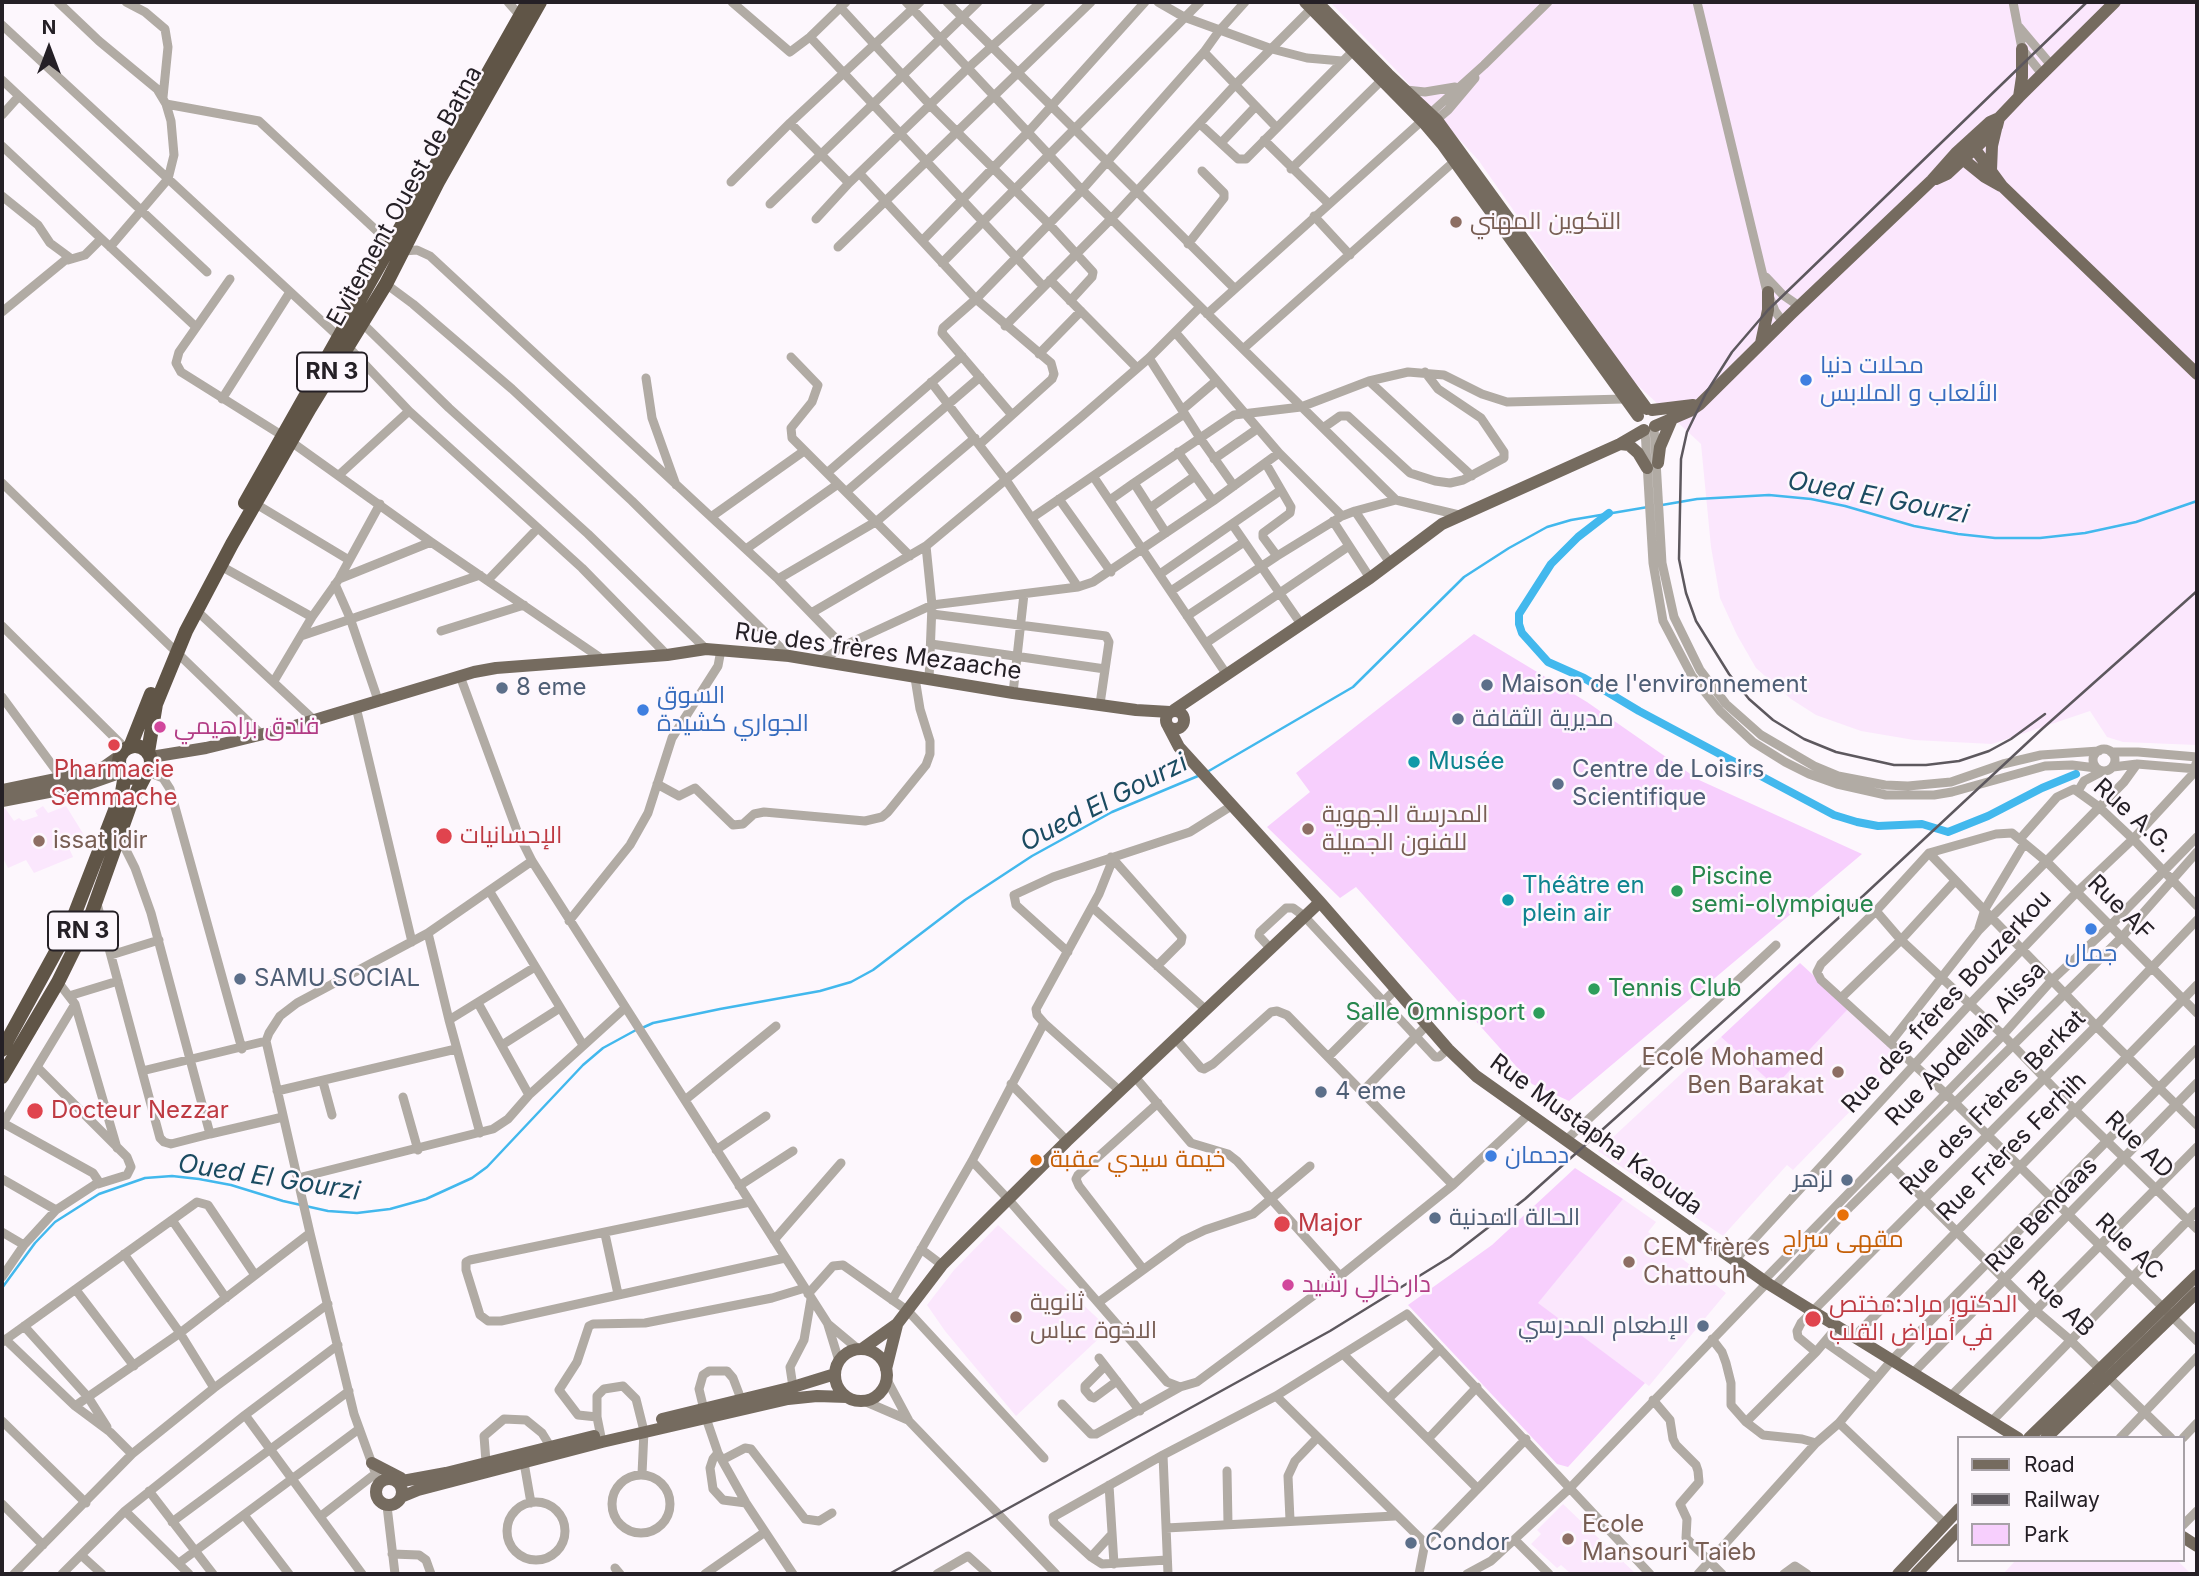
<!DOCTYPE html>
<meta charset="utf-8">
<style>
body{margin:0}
#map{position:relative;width:2199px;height:1576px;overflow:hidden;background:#fdf7fd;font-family:Inter,sans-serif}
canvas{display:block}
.frame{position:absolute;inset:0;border:4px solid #252026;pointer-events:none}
.legend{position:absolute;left:1957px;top:1436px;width:228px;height:126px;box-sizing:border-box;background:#fdf7fd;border:2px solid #a7a1a7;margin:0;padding:9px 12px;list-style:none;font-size:21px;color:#252026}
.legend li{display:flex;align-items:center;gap:14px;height:35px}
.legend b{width:35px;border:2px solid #a7a1a7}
.north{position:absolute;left:14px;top:14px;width:70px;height:70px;-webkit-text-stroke:5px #fdf7fd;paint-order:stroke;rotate:0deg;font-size:19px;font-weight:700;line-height:28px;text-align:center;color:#252026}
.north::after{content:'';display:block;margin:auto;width:24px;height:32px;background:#252026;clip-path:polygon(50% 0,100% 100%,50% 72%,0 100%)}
</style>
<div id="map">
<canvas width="2199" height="1576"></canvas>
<div class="frame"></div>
<ul class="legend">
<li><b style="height:9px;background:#756b5f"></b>Road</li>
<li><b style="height:9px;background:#5d585e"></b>Railway</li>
<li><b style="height:19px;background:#f7cffd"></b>Park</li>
</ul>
<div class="north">N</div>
</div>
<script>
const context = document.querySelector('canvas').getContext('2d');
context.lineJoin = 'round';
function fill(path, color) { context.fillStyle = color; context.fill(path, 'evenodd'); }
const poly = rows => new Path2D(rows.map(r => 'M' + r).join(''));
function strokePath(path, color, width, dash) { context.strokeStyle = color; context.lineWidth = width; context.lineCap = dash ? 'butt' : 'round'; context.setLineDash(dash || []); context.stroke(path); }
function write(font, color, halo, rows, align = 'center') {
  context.font = font + ' Inter,Cairo,sans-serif'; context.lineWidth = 5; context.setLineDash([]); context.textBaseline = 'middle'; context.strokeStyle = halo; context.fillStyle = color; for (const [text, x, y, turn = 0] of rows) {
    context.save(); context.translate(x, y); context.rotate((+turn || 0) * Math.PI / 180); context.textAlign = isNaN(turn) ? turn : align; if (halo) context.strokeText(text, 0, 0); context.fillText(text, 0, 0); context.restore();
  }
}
fill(poly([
 [1330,2,2197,2,2197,745,2123,742,2107,737,2090,711,1992,744,1914,740,1861,731,1816,715,1791,699,1756,668,1737,635,1720,598,1711,547,1701,444,1632,380,1479,161,1396,70],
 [43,806,48,813,66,806,84,835,68,846,73,857,34,873,26,860,8,868,2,856,2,810,5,808,14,821,19,818,23,821,38,816,35,811],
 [1849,1008,1902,1058,1793,1170,1787,1165,1723,1236,1598,1151,1721,1037,1775,1085],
 [1623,1199,1656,1222,1648,1232,1726,1293,1649,1386,1537,1303],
 [998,1225,1109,1329,1016,1416,945,1331,927,1305,954,1270],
 [1563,1504,1636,1574,1571,1574,1561,1565,1557,1568,1531,1544,1541,1534,1537,1530],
 [2016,1560,2177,1560,2191,1574,2003,1574]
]), '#fbe7fd');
fill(poly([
 [1474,634,1587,702,1699,780,1862,854,1569,1101,1532,1084,1356,887,1340,898,1267,827,1310,792,1296,773],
 [1800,963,1849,1008,1775,1086,1721,1037],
 [1575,1168,1623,1199,1538,1303,1645,1383,1568,1467,1557,1464,1408,1305,1492,1245]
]), '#f7cffd');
strokePath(poly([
 [1662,505,1697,499,1769,495,1811,499,1845,506,1914,526,1958,534,1995,538,2040,538,2085,533,2136,522,2197,501],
 [1207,772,1353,687,1464,577,1509,548,1547,527,1571,520,1648,507],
 [642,1028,653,1023,720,1009,820,991,851,982,873,970,965,900,1032,856,1112,812,1198,776],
 [2,1288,35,1243,55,1222,99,1194,145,1178,172,1176,199,1179,231,1185,283,1201,328,1211,357,1213,390,1209,426,1199,472,1178,487,1167,583,1065,603,1048,636,1030]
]), '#42b8ed', 2.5);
strokePath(poly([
 [1609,513,1578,537,1551,564,1519,614,1519,624,1522,633,1548,662,1584,678,1639,711,1834,815,1857,822,1878,826,1922,824,1948,832,1988,816,2042,788,2076,774]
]), '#42b8ed', 8);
strokePath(poly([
 [58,2,99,41,157,89,166,104,171,121,174,155,168,179,110,247],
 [126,2,145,12,165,29,168,47,163,97],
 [508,2,523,19],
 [732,2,790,52,810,37,846,2],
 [906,2,1082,190,1396,500],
 [947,2,1234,288],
 [1158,2,1184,17,1272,49,1307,58,1342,61],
 [1697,2,1766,288,1775,311,1783,322],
 [2013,2,2022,49,2042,74],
 [840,7,931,106,1050,225,1093,272,1092,277,1070,301],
 [2,25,339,337,409,411,582,568,667,655],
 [2019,27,2051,65],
 [810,37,1043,286],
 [1204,52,1277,128],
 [2,80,207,272],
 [1406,90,1425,92,1455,87],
 [166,104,259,121,392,245,403,251,417,250,430,256,778,579,843,646],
 [2,115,19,96],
 [1435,121,1448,110,1475,78],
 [790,123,849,183],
 [1200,124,1238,159,1246,159,1357,47],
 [1264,140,1328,203],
 [1221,143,1256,106],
 [2,146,196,327],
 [1291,169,1385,77],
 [860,174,976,299,1082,190,1204,52,1219,31,1245,2],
 [731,182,790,123,920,2],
 [2,196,38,225,50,243,69,257,2,312],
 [770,204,978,2],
 [1314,216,1350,255],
 [816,219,849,183,968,68,1041,2],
 [923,240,1029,131,1145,2],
 [1188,244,1224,198,1224,193,1202,171],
 [838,247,1091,2],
 [68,260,85,255,101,239],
 [942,263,1200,2],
 [1766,277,1783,295,1799,306],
 [230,279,179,352,176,363,181,372,283,436,431,542,602,659],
 [1050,280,1137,368],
 [386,284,413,304,512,389,632,501,789,656],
 [1207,314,1484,65,1548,2],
 [362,323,449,408,588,534,706,649],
 [1005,326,1112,218,1235,85,1315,5],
 [1175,332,1279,453,1342,516],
 [1243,349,1458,158],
 [1039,354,1081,311],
 [791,357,818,385,812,402,791,428,792,438,910,556],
 [1149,358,1200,438,1234,486],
 [646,378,652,418,676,485],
 [1369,381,1472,476],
 [931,382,1006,480,1078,587],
 [222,399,290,292],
 [1182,410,1216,381],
 [1654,427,1662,563,1674,617,1700,670,1726,704,1761,735,1814,766,1838,776,1885,785,1908,786,1951,782,2003,764,2041,755,2099,751],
 [1323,428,1340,416,1348,416,1410,473,1435,481,1450,483,1463,480,1504,458,1504,452,1481,418,1438,389,1425,372],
 [1645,430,1653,563,1663,621,1692,676,1720,711,1753,742,1785,762,1809,774,1837,784,1886,795,1934,795,1952,792,2045,766,2072,765,2096,768],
 [980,444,1052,379,1054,374,1051,363,976,299,943,328,942,333,1012,415],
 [1178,452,1213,501],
 [1214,459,1257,429],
 [1266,464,1291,507,1290,513,1263,533,1263,537,1277,556],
 [827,473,962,356],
 [339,475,409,411],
 [1093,476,1227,675],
 [2,483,262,735],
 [846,492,980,377],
 [1059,499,1111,572],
 [1110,500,1134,483],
 [256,504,349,560],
 [1150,508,1195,476],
 [1355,511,1390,563],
 [711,517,804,451],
 [1033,517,1184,414],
 [1333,521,1370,578],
 [1232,524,1301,624],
 [1166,533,1134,483,1234,415,1301,407,1369,381,1408,372,1444,375,1482,394,1507,402,1624,399],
 [926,546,932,605,929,680],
 [746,549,838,484],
 [219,565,312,617],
 [1160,574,1281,490],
 [339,579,431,542],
 [778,579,877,521,975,438],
 [488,580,538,528],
 [335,584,350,618,378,700],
 [1171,591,1244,542],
 [197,611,315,721],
 [813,612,926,546,1081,417,1149,358,1200,307],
 [932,614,1106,636,1109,642,1100,704],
 [1187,616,1277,556,1342,516,1355,511,1396,500,1459,515],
 [2,626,126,749],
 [441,631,524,605],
 [301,636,480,575],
 [1206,643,1349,546],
 [931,644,1105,669],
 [820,662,843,646,932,605,1078,587,1093,582,1213,501,1279,453],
 [460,676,517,831,532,861,828,1324,858,1349],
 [274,681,312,617,339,579,380,504],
 [1013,693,1024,594],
 [2,697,61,777],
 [356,707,412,942],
 '2093 760a11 11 0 1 1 22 0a11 11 0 1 1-22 0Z',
 [2111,752,2138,752,2197,757],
 [2113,767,2137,764,2197,769],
 [148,772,163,778,170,789,242,1049],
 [657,784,679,796,695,788,733,825,743,824,754,814,764,812,865,821,882,817,888,812,926,765,930,754,930,741,920,709,915,678],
 [2078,791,2084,781,2103,771],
 [2020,839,2057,797,2074,789,2099,807,2133,839,2197,906],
 [1929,853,2096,1026,2197,1125],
 [1111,857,1113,859,1099,894,1036,1009,1037,1015,1044,1023,1120,1091],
 [1113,859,1182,937,1181,942,1157,966],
 [490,892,583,1045],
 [96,900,160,1138,164,1142,171,1144,210,1134,151,913,135,868,119,836],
 [1092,907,1205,1009],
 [1876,911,1901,940,2003,1035,2075,1110,2197,1229],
 [569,921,630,845,648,813,672,738,718,666,721,650],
 [1979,928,1985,909,2024,844],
 [428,933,449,1020,480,1133],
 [1270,948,1259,936,1260,932,1286,908,1293,908,1304,916,1435,1057,1439,1057,1448,1049],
 [1068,952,1016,905,1014,895,1053,877,1190,832,1233,805],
 [111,955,159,940],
 [58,982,75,1004,117,1148],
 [69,996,118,981],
 [1841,998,1901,940,1955,881],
 [478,1003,529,1095],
 [2197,1013,2047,862,2012,833,1996,834,1929,853,1876,911,1821,964,1817,972,1821,980,1945,1093,2197,1341],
 [449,1020,535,967],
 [1175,1038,1201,1068,1204,1069,1213,1064,1271,1012,1277,1011,1287,1015,1453,1185],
 [1890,1043,1979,930,2124,782,2137,764],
 [502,1045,560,1008],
 [1328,1057,1395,990],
 [37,1067,127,1157,131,1167,127,1175,98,1184],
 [142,1071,266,1041],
 [1135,1077,1191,1143,1228,1154,1237,1161,1340,1276],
 [323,1082,332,1115],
 [1011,1084,1067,1141],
 [277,1091,456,1049],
 [1362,1092,1427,1025],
 [403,1097,418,1150],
 [685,1100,776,1026],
 [2,1125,75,1004],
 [210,1134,283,1117],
 [1566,1140,1776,945],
 [716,1150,766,1116],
 [972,1161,1008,1199,1167,1382,1180,1387,1197,1382,1340,1276,1453,1185,1529,1114],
 [1892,1167,2035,1310,2069,1339,2171,1438],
 [298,1178,493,1129,508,1119,529,1095,625,1008],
 [2,1179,56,1210],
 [739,1186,793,1151],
 [750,1202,470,1260,466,1262,466,1270,480,1315,488,1321,501,1321,785,1258],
 [172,1220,226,1298],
 [2,1232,24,1245],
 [605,1234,618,1294],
 [774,1240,841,1163],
 [921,1249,942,1265],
 [124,1254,180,1333,214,1388],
 [1735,1260,1969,1005,2077,892,2133,839,2192,775,2197,761],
 [1143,1269,1079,1186,1076,1179,1078,1175,1158,1103],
 [2,1277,24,1245,56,1210,99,1182,93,1173,3,1123],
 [1764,1280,2003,1035,2052,980,2111,925,2197,837],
 [1774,1287,1851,1206,2122,937,2197,852],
 [76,1290,134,1366],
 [808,1294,833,1266,843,1265,908,1311,1044,1458],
 [892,1300,972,1161,1044,1023],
 [1099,1302,1184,1240,1205,1230,1253,1214,1310,1166],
 [828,1325,839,1361],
 [24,1326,88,1397,107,1427],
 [1854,1337,2197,985],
 [5,1339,75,1406,110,1432,132,1454],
 [1712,1339,1722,1352,1726,1363,1731,1383,1731,1405,1746,1422,1763,1435,1802,1439,1816,1443],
 [2,1342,197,1202,208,1205,255,1275],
 [1825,1342,1876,1378],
 [1816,1352,1798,1337,1797,1331,1801,1323,2096,1026,2197,920],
 [1343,1354,1477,1488],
 [1099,1358,1140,1411],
 [1105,1366,1085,1386,1085,1390,1091,1397,1094,1398,1117,1381],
 [1913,1373,2197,1083],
 [887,1380,909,1421,1056,1574],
 [793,1387,790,1367,804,1340,811,1299],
 [1276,1396,1425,1543],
 [1951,1396,2197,1147],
 [741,1399,733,1378,727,1371,709,1371,703,1375,699,1389,706,1418,718,1453,746,1503,793,1574],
 [1388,1399,1440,1349],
 [1653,1400,1670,1420,1673,1439,1676,1445,1696,1465,1698,1471,1699,1482,1680,1504,1687,1519,1686,1538,1722,1574],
 [864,1401,908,1420],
 [1062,1404,1091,1434,1096,1434,1180,1387],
 [75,1406,180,1333,310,1233],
 [245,1415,362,1574],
 [597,1417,578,1415,559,1390,577,1362,589,1326,593,1324,645,1323,772,1298,805,1288],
 [2,1421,86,1503],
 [1992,1421,2197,1211],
 [1746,1422,1816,1352,1838,1326],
 [1839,1423,1945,1524],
 [2120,1438,2197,1357],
 [2183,1438,2197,1423],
 [1428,1439,1477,1387],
 [602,1442,597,1417,597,1396,604,1389,623,1386,636,1399,644,1431,642,1474],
 [718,1453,713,1459,710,1468,713,1489,723,1500,746,1503],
 [1163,1455,1168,1574],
 [523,1457,531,1503],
 [722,1460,745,1448,751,1449,805,1519,819,1521,832,1513],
 [486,1462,484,1436,504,1419,526,1420,542,1433,550,1446],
 [1227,1471,1228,1524],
 '612 1504a29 29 0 1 1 58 0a29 29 0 1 1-58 0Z',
 [379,1483,354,1414,310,1233,266,1041,269,1033,280,1016,297,1003,428,933,532,861],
 [1109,1485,1114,1564],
 [149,1491,213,1574],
 '507 1531a29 29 0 1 1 58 0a29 29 0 1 1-58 0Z',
 [2,1504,43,1545],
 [387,1506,395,1574],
 [125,1511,189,1574],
 [244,1515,289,1574],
 [321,1516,375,1474],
 [1290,1520,1288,1476,1295,1461,1317,1438],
 [172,1522,349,1391],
 [2183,1525,2197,1511],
 [1166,1528,1395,1516],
 [1515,1540,1549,1574],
 [392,1554,419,1555,426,1560,431,1574],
 [81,1555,102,1574],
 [1091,1557,1112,1534],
 [1167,1560,1102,1564,1091,1557,1054,1523,1053,1517,1163,1455,1276,1396,1407,1314,1650,1574],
 [179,1563,359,1429],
 [615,1568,620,1574],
 [14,1574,132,1454,214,1388,328,1304],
 [62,1574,125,1511,245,1415,338,1345],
 [705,1574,765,1532],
 [937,1574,968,1556,988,1574],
 [1419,1574,1425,1543,1526,1439],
 [1467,1574,1491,1561,1569,1489,1767,1283],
 [1698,1574,1816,1443,1839,1423,1892,1360,2197,1049],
 [1784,1574,1795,1566,1807,1574]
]), '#b1aba4', 9);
strokePath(poly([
 [1305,2,1425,124,1442,144,1638,416],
 [1317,2,1388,74,1437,120,1647,409],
 [2019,97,2022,77,2022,49],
 [1969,141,2002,186,2197,374],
 [1959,156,1985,177,2001,186],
 [1991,170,1992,146,1996,129],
 [1936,179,1947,174,1987,137,1997,126,1999,118,2019,97,2115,2],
 [1761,343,1768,310,1768,292],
 [1652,410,1693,405],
 [1655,426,1690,411,1700,404,1791,314,1932,180,1956,153,1990,122,1999,118],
 [1620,444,1629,445,1638,453,1647,468],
 [1658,463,1660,447,1672,419],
 [1174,710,1370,578,1442,524,1620,444,1644,430],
 '1166 720a9 9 0 1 1 18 0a9 9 0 1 1-18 0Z',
 [1168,726,1179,747,1320,902,1448,1049,1476,1076,1767,1283,2018,1438],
 [151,757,206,748,288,728,474,672,496,668,667,655,706,649,789,656,1013,693,1136,710,1170,712],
 [2,790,79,774,104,767,121,755],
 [2,801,85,785,122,772],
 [862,1349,897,1324,942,1265,1067,1141,1320,902],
 '835 1375a26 26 0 1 1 52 0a26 26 0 1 1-52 0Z',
 [886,1369,897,1325],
 [662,1419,793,1387,835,1374],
 [2029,1438,2197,1275],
 [2046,1438,2197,1292],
 [372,1463,401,1478],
 '376 1492a13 13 0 1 1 26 0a13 13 0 1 1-26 0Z',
 [397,1482,446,1473,594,1436],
 [401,1497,418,1490,602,1442,788,1399,817,1396,847,1397],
 [2183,1537,2197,1546],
 [1898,1574,1959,1509],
 [1916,1574,1959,1529]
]), '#756b5f', 12);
strokePath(poly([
 [245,503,528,2],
 '119 762a16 16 0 1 1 32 0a16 16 0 1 1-32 0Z',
 [130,747,151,694],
 [148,752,156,704,186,631,232,544,310,408,386,284,438,182,540,2],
 [2,1050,70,926,122,792,125,775],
 [2,1077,58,982,91,915,131,803,145,776]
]), '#605547', 14);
strokePath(poly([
 [2045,714,2011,739,1989,751,1959,761,1926,765,1894,765,1836,752,1804,739,1773,720,1749,699,1729,674,1696,621,1686,593,1679,559,1681,459,1687,432,1706,393,1732,352,1768,310,2087,2],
 [889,1574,1330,1331,1450,1257,1525,1199,1863,896,2042,729,2197,591]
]), '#5d585e', 2.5);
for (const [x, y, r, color] of [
 [1456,222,7,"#8d6e63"],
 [1806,380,7,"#3f7fe0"],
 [1487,685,7,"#5c6f8a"],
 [502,688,7,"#5c6f8a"],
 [643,710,7,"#3f7fe0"],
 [1458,719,7,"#5c6f8a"],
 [160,727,7,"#d1479c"],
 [114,745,7,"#e0444e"],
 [1414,762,7,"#0f9aa8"],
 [1558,784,7,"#5c6f8a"],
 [1308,829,7,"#8d6e63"],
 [444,836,9,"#e0444e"],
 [39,841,7,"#8d6e63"],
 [1677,891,7,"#2e9e5b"],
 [1508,900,7,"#0f9aa8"],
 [2091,929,7,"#3f7fe0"],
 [240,979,7,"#5c6f8a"],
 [1594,989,7,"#2e9e5b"],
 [1539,1013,7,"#2e9e5b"],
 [1838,1072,7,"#8d6e63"],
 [1321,1092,7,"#5c6f8a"],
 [35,1111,9,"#e0444e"],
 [1491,1156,7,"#3f7fe0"],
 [1036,1160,7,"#e8710a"],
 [1847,1180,7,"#5c6f8a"],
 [1843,1215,7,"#e8710a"],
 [1435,1218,7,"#5c6f8a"],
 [1282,1224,9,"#e0444e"],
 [1629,1262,7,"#8d6e63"],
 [1288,1285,7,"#d1479c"],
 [1016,1317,7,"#8d6e63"],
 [1813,1319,9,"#e0444e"],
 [1703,1326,7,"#5c6f8a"],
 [1568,1539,7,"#8d6e63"],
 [1411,1543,7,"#5c6f8a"]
]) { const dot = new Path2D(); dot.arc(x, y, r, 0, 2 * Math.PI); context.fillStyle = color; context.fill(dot); strokePath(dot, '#fdf7fd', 2.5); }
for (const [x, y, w] of [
 [332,372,70],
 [83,931,70]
]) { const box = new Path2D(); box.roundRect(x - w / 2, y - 19.5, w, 39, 5); context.fillStyle = '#fdf7fd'; context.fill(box); strokePath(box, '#252026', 2); }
write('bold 23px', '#252026', null, [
 ["RN 3",332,372],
 ["RN 3",83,931]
]);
write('24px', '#252026', '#fdf7fd', [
 ["Evitement Ouest de Batna",405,196,-61],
 ["Rue des frères Mezaache",878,652,8],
 ["Rue A.G.",2133,816,42],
 ["Rue AF",2120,908,45],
 ["Rue des frères Bouzerkou",1947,1002,-47],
 ["Rue Abdellah Aissa",1966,1044,-46],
 ["Rue des Frères Berkat",1993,1103,-45],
 ["Rue Mustapha Kaouda",1596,1135,36],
 ["Rue AD",2139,1145,44],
 ["Rue Frères Ferhih",2012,1147,-45],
 ["Rue Bendaas",2042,1215,-46],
 ["Rue AC",2129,1247,44],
 ["Rue AB",2060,1304,44]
]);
write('24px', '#785e54', '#fdf7fd', [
 ["التكوين المهني",1470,222],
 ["المدرسة الجهوية",1322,815],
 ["للفنون الجميلة",1322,843],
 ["issat idir",53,841],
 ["Ecole Mohamed",1824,1058,"right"],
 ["Ben Barakat",1824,1086,"right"],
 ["CEM frères",1643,1248],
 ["Chattouh",1643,1276],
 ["ثانوية",1030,1303],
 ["الاخوة عباس",1030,1331],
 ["Ecole",1582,1525],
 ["Mansouri Taieb",1582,1553]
], 'left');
write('24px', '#366cbe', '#fdf7fd', [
 ["محلات دنيا",1820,366],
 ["الألعاب و الملابس",1820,394],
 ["السوق",657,696],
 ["الجواري كشيدة",657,724],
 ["جمال",2091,954,"center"],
 ["دحمان",1505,1156]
], 'left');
write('24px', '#4e5e75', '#fdf7fd', [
 ["Maison de l'environnement",1501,685],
 ["8 eme",516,688],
 ["مديرية الثقافة",1472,719],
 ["Centre de Loisirs",1572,770],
 ["Scientifique",1572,798],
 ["SAMU SOCIAL",254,979],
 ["4 eme",1335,1092],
 ["لزهر",1833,1180,"right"],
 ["الحالة المدنية",1449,1218],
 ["الإطعام المدرسي",1689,1326,"right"],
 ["Condor",1425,1543]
], 'left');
write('24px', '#b23c85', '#fdf7fd', [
 ["فندق براهيمي",174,727],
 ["دار خالي رشيد",1302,1285]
], 'left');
write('24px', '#0d838f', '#fdf7fd', [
 ["Musée",1428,762],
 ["Théâtre en",1522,886],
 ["plein air",1522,914]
], 'left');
write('24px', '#be3a42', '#fdf7fd', [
 ["Pharmacie",114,770,"center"],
 ["Semmache",114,798,"center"],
 ["الإحسانيات",460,836],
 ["Docteur Nezzar",51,1111],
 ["Major",1298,1224],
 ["الدكتور مراد:مختص",1829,1305],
 ["في أمراض القلب",1829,1333]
], 'left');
write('24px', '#27864d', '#fdf7fd', [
 ["Piscine",1691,877],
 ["semi-olympique",1691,905],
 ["Tennis Club",1608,989],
 ["Salle Omnisport",1525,1013,"right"]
], 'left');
write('24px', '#c56008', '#fdf7fd', [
 ["خيمة سيدي عقبة",1050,1160],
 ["مقهى سراج",1843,1240,"center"]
], 'left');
write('italic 26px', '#1b4b61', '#fdf7fd', [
 ["Oued El Gourzi",1878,498,11],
 ["Oued El Gourzi",1104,803,-27],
 ["Oued El Gourzi",269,1178,9]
]);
</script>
